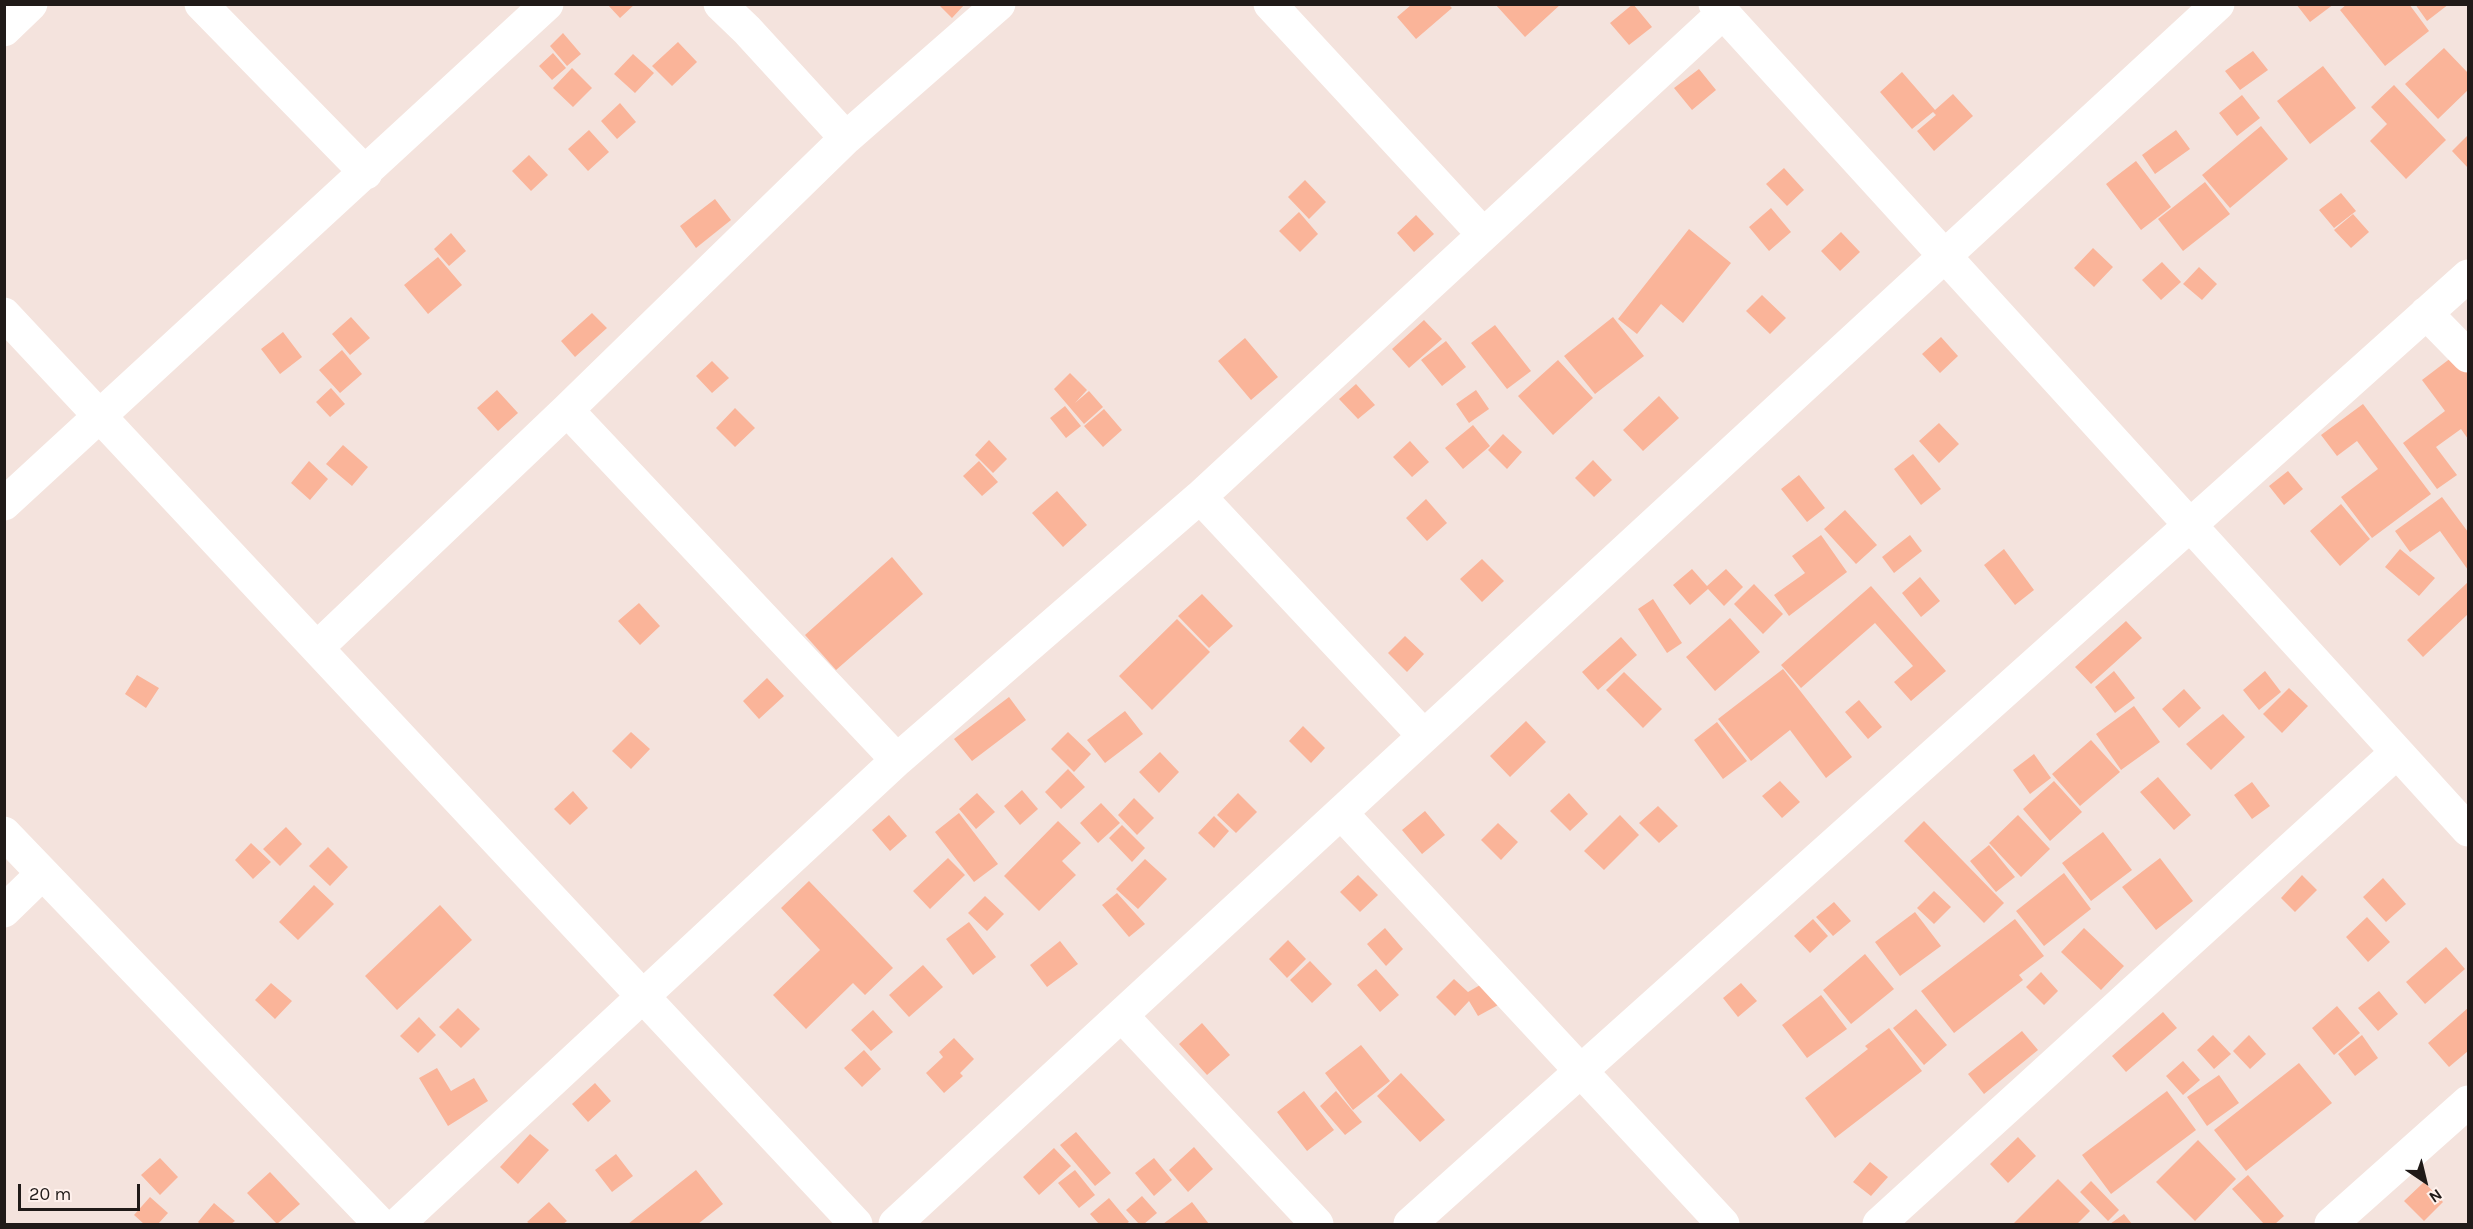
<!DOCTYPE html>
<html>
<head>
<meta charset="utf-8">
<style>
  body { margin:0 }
  #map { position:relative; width:2473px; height:1229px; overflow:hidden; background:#f4e3dd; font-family:Karla,sans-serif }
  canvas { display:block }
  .frame { position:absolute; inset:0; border:6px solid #201a18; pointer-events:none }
  .north { position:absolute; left:2395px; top:1151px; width:60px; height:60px; -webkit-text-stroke:4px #fff1ec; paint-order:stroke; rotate:145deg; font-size:16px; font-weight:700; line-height:24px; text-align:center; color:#201a18 }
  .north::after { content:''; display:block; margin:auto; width:21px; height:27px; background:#201a18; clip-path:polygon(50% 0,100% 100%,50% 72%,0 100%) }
  .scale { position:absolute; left:18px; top:1184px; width:122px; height:27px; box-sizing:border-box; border:3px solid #201a18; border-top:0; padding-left:8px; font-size:18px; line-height:21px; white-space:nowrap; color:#201a18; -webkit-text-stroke:4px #fff1ec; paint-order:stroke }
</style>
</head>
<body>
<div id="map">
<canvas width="2473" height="1229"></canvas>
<div class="frame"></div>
<div class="north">N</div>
<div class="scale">20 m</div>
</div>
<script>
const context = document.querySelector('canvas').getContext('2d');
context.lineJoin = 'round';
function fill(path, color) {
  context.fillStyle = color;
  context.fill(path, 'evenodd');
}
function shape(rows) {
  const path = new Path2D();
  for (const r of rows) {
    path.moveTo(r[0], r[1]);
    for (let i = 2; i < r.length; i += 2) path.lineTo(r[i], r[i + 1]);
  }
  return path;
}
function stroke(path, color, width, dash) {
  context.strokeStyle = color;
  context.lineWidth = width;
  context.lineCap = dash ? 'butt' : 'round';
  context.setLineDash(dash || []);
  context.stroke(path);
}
fill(shape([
  [607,4,635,4,620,18],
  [938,4,965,4,952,18],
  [1495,4,1561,4,1525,37],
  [1633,4,1652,27,1629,45,1610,23],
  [2296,4,2334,4,2310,22],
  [2347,4,2409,4,2429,31,2385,66,2340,10],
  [2415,4,2449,4,2427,21],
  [1411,5,1449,5,1452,8,1416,39,1397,17],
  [563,33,581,54,567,66,550,46],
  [678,42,697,62,672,86,652,66],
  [2444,48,2468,73,2468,90,2438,119,2405,84],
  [2253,51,2268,70,2240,90,2225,71],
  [553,53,566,68,552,80,539,66],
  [633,54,654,73,635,93,614,74],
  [2323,66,2356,108,2310,144,2277,101],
  [572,68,592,88,573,107,553,88],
  [1699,69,1716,90,1692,110,1674,88],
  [1902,72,1935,110,1953,94,1973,116,1934,151,1917,131,1936,115,1933,112,1912,129,1880,92],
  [2394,85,2446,140,2406,179,2370,141,2387,124,2371,107],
  [2242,95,2260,118,2237,136,2219,113],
  [620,103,636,122,617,139,601,121],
  [2261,126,2288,159,2230,208,2202,175],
  [589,130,609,152,588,171,568,149],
  [2176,130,2190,149,2155,174,2142,155],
  [2468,135,2468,168,2452,151],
  [529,155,548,175,531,191,512,171],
  [2136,161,2171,207,2141,230,2106,184],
  [1784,168,1804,190,1787,206,1766,184],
  [1305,180,1326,202,1309,219,1288,197],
  [2205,182,2230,214,2183,251,2158,219],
  [2341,193,2356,211,2334,228,2319,210],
  [715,199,731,220,696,248,680,226],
  [1771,208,1791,232,1769,251,1749,227],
  [1299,212,1318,234,1300,252,1279,231],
  [2353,214,2369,232,2351,248,2334,230],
  [1416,215,1434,234,1414,252,1397,233],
  [1689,229,1731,263,1683,323,1661,304,1637,334,1618,319],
  [1841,232,1860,252,1840,271,1821,251],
  [451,233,466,251,449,266,434,249],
  [2093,248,2113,267,2094,287,2074,268],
  [438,257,462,285,428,314,404,285],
  [2162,262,2181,282,2161,300,2142,280],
  [2199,267,2217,284,2202,300,2183,284],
  [1762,295,1786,318,1770,334,1746,311],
  [592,313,607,328,575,357,561,341],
  [351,317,370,338,350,355,332,334],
  [1613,317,1644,356,1595,394,1564,356],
  [1424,320,1442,339,1409,368,1392,349],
  [1495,325,1531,371,1507,389,1471,343],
  [283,332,302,357,280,374,261,349],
  [1941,337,1958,356,1940,373,1922,354],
  [1245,338,1278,377,1251,400,1218,361],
  [1446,341,1466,367,1442,386,1421,360],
  [2464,348,2468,354,2468,439,2461,429,2436,447,2457,475,2437,489,2403,443,2445,411,2422,380],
  [342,350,362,374,340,393,319,370],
  [1558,360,1593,398,1553,435,1518,396],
  [712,361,729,378,712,393,696,376],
  [1070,373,1087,390,1075,403,1089,391,1103,407,1084,424,1054,389],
  [1356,384,1375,405,1358,419,1339,399],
  [331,388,345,404,330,417,316,402],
  [497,390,518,413,498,431,477,408],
  [1476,390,1489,409,1469,423,1456,404],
  [1659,396,1679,418,1643,451,1623,430],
  [2363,404,2431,494,2372,538,2341,497,2378,469,2357,441,2337,456,2321,435],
  [1065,406,1081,426,1066,438,1050,418],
  [735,408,755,428,735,447,716,428],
  [1104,409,1122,430,1103,447,1084,426],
  [1939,423,1959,444,1939,463,1919,441],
  [1473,425,1490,446,1463,469,1445,448],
  [1503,434,1522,452,1507,469,1488,450],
  [989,440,1007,459,993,473,975,455],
  [1410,441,1429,462,1412,477,1393,457],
  [343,445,368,467,352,486,326,464],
  [1913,454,1941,489,1921,505,1894,469],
  [1593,460,1612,480,1594,497,1575,478],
  [309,461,328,479,310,500,291,483],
  [979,461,998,482,982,496,963,476],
  [2288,471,2303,489,2284,505,2269,486],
  [1799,475,1825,508,1807,522,1781,489],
  [1057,491,1087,525,1063,547,1032,513],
  [2442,497,2468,532,2468,570,2440,531,2410,552,2395,531],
  [1426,499,1447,523,1427,541,1406,518],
  [2341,504,2370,539,2340,566,2310,531],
  [1845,510,1877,545,1856,564,1824,529],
  [1821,535,1847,572,1789,616,1774,595,1805,573,1792,556],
  [1910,535,1922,551,1894,573,1882,557],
  [2004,549,2034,590,2015,605,1984,565],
  [2400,549,2435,578,2419,596,2385,567],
  [892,557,923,594,836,670,805,635],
  [1482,559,1504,581,1482,602,1460,579],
  [1692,569,1707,586,1726,569,1743,587,1724,606,1708,589,1690,605,1673,585],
  [1920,577,1940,601,1921,617,1902,593],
  [2468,582,2468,614,2423,657,2407,640],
  [1754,584,1783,614,1763,634,1734,604],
  [1871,586,1946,671,1911,701,1894,682,1913,666,1875,623,1801,688,1781,665],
  [1202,594,1233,626,1209,648,1178,616],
  [1653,599,1682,643,1667,653,1638,609],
  [639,603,660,626,640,645,618,621],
  [1730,618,1760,652,1715,691,1686,657],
  [1177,619,1210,652,1152,710,1119,676],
  [2126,621,2142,638,2091,684,2075,667],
  [1405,636,1424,654,1407,672,1388,653],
  [1621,637,1637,655,1598,690,1582,672],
  [1783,669,1852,757,1826,778,1790,730,1751,761,1718,719],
  [2114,671,2135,698,2115,713,2095,687],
  [2265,671,2281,692,2259,710,2243,690],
  [1624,672,1662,709,1643,728,1606,690],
  [137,675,159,688,146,708,125,694],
  [767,678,784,696,759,719,743,701],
  [2289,688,2308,706,2282,733,2263,714],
  [2184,689,2201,708,2179,728,2162,709],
  [1009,697,1026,720,972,761,954,739],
  [1859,700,1882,727,1868,739,1845,712],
  [2134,706,2160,742,2121,770,2096,734],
  [1125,711,1143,734,1105,763,1087,740],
  [2223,714,2245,737,2211,770,2186,744],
  [1526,721,1546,742,1510,777,1490,756],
  [1717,722,1747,761,1723,779,1694,740],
  [1303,726,1325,748,1311,763,1289,741],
  [631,732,650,749,631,769,612,751],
  [1068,732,1091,754,1074,772,1051,749],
  [2091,740,2120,772,2080,806,2052,774],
  [1160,752,1179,772,1159,793,1139,772],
  [2034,754,2051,778,2030,794,2013,770],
  [1068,769,1085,787,1061,809,1045,792],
  [2158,777,2191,815,2174,830,2140,792],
  [1780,781,1800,802,1782,818,1762,796],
  [2054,781,2082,812,2050,841,2023,809],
  [2252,782,2270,806,2252,819,2234,795],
  [1022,790,1038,809,1020,825,1004,806],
  [573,791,588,808,570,825,554,809],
  [977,793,995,812,976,829,959,809],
  [1238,793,1257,812,1236,833,1217,815],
  [1569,793,1588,814,1570,831,1550,811],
  [1134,798,1154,818,1137,835,1118,815],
  [1101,803,1120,823,1098,843,1080,823],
  [1658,806,1678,826,1659,843,1639,823],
  [1425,811,1445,835,1422,854,1402,830],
  [959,813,998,864,974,882,935,832],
  [889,815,907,836,890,851,872,830],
  [1620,815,1639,835,1604,870,1584,851],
  [2018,815,2050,849,2021,877,1989,843],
  [1214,816,1229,831,1214,848,1198,833],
  [1058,821,1081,843,1062,861,1076,875,1039,911,1004,876],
  [1924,821,2004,903,1984,923,1904,841],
  [1498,823,1518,842,1501,860,1481,840],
  [1122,825,1145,848,1132,862,1109,838],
  [286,827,302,844,280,866,263,849],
  [2103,832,2132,870,2091,901,2062,863],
  [251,843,271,862,253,879,235,860],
  [1989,845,2015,877,1996,892,1970,861],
  [328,847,348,867,330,886,309,866],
  [948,858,965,875,930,909,913,891],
  [2160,858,2193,901,2156,930,2122,887],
  [1145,859,1167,879,1138,909,1116,889],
  [2064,873,2091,909,2044,946,2016,911],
  [1358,875,1378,895,1360,912,1340,892],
  [2302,875,2317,890,2295,912,2281,898],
  [2383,878,2406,904,2386,922,2363,897],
  [809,881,893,968,865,995,853,983,806,1029,773,995,820,950,781,908],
  [314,885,334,904,298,940,279,922],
  [1934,891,1951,907,1934,924,1917,908],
  [1117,893,1145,924,1129,937,1102,905],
  [985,896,1004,914,987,931,968,913],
  [1834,902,1851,921,1833,936,1816,917],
  [440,905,472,940,397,1010,365,976],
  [1915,912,1941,946,1900,976,1875,942],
  [2367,917,2390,942,2368,962,2346,937],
  [1813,919,1828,936,1810,953,1794,936],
  [2015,919,2044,956,2019,975,2023,980,1954,1033,1921,991],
  [969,922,996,957,973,975,946,939],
  [1385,928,1403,949,1386,966,1367,944],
  [2084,928,2124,966,2101,990,2061,952],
  [1288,940,1306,959,1287,978,1269,959],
  [1060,941,1078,964,1047,987,1030,965],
  [2446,947,2465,969,2425,1004,2406,982],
  [1865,954,1894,989,1851,1024,1823,990],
  [1310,961,1332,984,1312,1003,1290,980],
  [923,965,943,987,909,1017,889,995],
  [1376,969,1399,995,1380,1012,1357,985],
  [2041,972,2058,991,2044,1005,2026,987],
  [1454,979,1468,992,1487,981,1500,1004,1478,1016,1469,1001,1455,1016,1436,997],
  [271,983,292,1001,275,1019,255,1000],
  [1741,983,1757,1001,1738,1017,1723,998],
  [2379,991,2398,1014,2378,1031,2358,1008],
  [1821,995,1847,1029,1807,1058,1782,1025],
  [2337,1006,2360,1033,2334,1055,2312,1028],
  [458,1008,480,1029,461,1048,439,1027],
  [2468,1008,2468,1051,2449,1067,2428,1043],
  [1916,1009,1947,1045,1924,1065,1893,1028],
  [873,1010,893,1032,871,1051,851,1030],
  [2163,1012,2177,1028,2126,1072,2112,1056],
  [419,1017,436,1035,418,1053,400,1036],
  [1202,1023,1230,1055,1207,1075,1179,1044],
  [1889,1028,1922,1071,1835,1138,1805,1098,1868,1049,1865,1046],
  [2022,1031,2038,1050,1984,1094,1968,1074],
  [2213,1035,2231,1054,2214,1069,2197,1050],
  [2249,1035,2266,1054,2250,1069,2233,1051],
  [2362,1035,2378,1058,2355,1076,2338,1054],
  [954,1038,974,1059,960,1073,963,1076,944,1093,926,1073,943,1057,939,1052],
  [1361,1045,1390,1081,1353,1110,1325,1073],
  [864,1050,881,1069,862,1087,844,1068],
  [2183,1061,2200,1080,2183,1095,2166,1076],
  [2299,1063,2332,1103,2246,1171,2214,1130],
  [437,1068,451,1091,474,1078,488,1101,448,1126,419,1078],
  [1401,1073,1445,1120,1420,1142,1377,1096],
  [2219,1075,2239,1103,2207,1126,2187,1097],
  [595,1083,611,1101,588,1122,572,1104],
  [1304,1091,1334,1130,1307,1151,1277,1112],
  [1336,1091,1362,1122,1345,1135,1320,1106],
  [2167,1091,2196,1130,2111,1194,2082,1155],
  [1076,1132,1111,1173,1095,1186,1060,1145],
  [530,1134,549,1150,518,1184,500,1167],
  [2018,1137,2036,1156,2008,1183,1990,1164],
  [2198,1140,2236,1179,2195,1221,2156,1182],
  [1194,1147,1213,1169,1188,1192,1169,1170],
  [1054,1148,1071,1166,1039,1195,1023,1177],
  [616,1154,633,1176,612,1192,595,1170],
  [160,1158,178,1177,160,1195,141,1175],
  [1154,1158,1172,1180,1154,1196,1135,1173],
  [1870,1162,1888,1177,1871,1196,1853,1182],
  [696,1170,723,1204,698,1224,628,1224],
  [1075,1170,1095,1195,1079,1208,1058,1183],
  [270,1172,300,1204,277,1224,247,1193],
  [2248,1175,2284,1216,2275,1224,2264,1224,2232,1189],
  [2058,1179,2090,1211,2077,1224,2013,1224],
  [2091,1181,2119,1210,2108,1221,2080,1192],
  [2424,1182,2443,1202,2424,1221,2404,1201],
  [1142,1196,1157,1213,1144,1224,1139,1224,1126,1210],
  [150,1197,168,1213,158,1224,144,1224,134,1215],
  [1109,1198,1129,1222,1126,1224,1099,1224,1090,1214],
  [549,1202,567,1221,563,1224,530,1224,527,1222],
  [1192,1202,1209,1224,1163,1224],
  [214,1203,235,1221,231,1224,200,1224,198,1222],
  [2124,1214,2132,1224,2110,1224]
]), '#fab499');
stroke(shape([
  [201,4,366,173],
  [720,4,747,30,846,138],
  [1270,4,1483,234],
  [1715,4,2468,830],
  [4,30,31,4],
  [2426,313,2468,356],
  [4,314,856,1224],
  [567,410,897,760],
  [1200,497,1424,736],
  [4,504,547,4],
  [317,648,567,410,846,138,999,4],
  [1342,814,1723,1224],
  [4,833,380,1224],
  [4,911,42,874],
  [1123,1017,1317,1224],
  [398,1224,897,760,1200,497,1723,13],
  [895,1224,2218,4],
  [1410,1224,2468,276],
  [1879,1224,2396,753],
  [2331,1224,2468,1102]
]), '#fff', 33);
</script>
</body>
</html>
